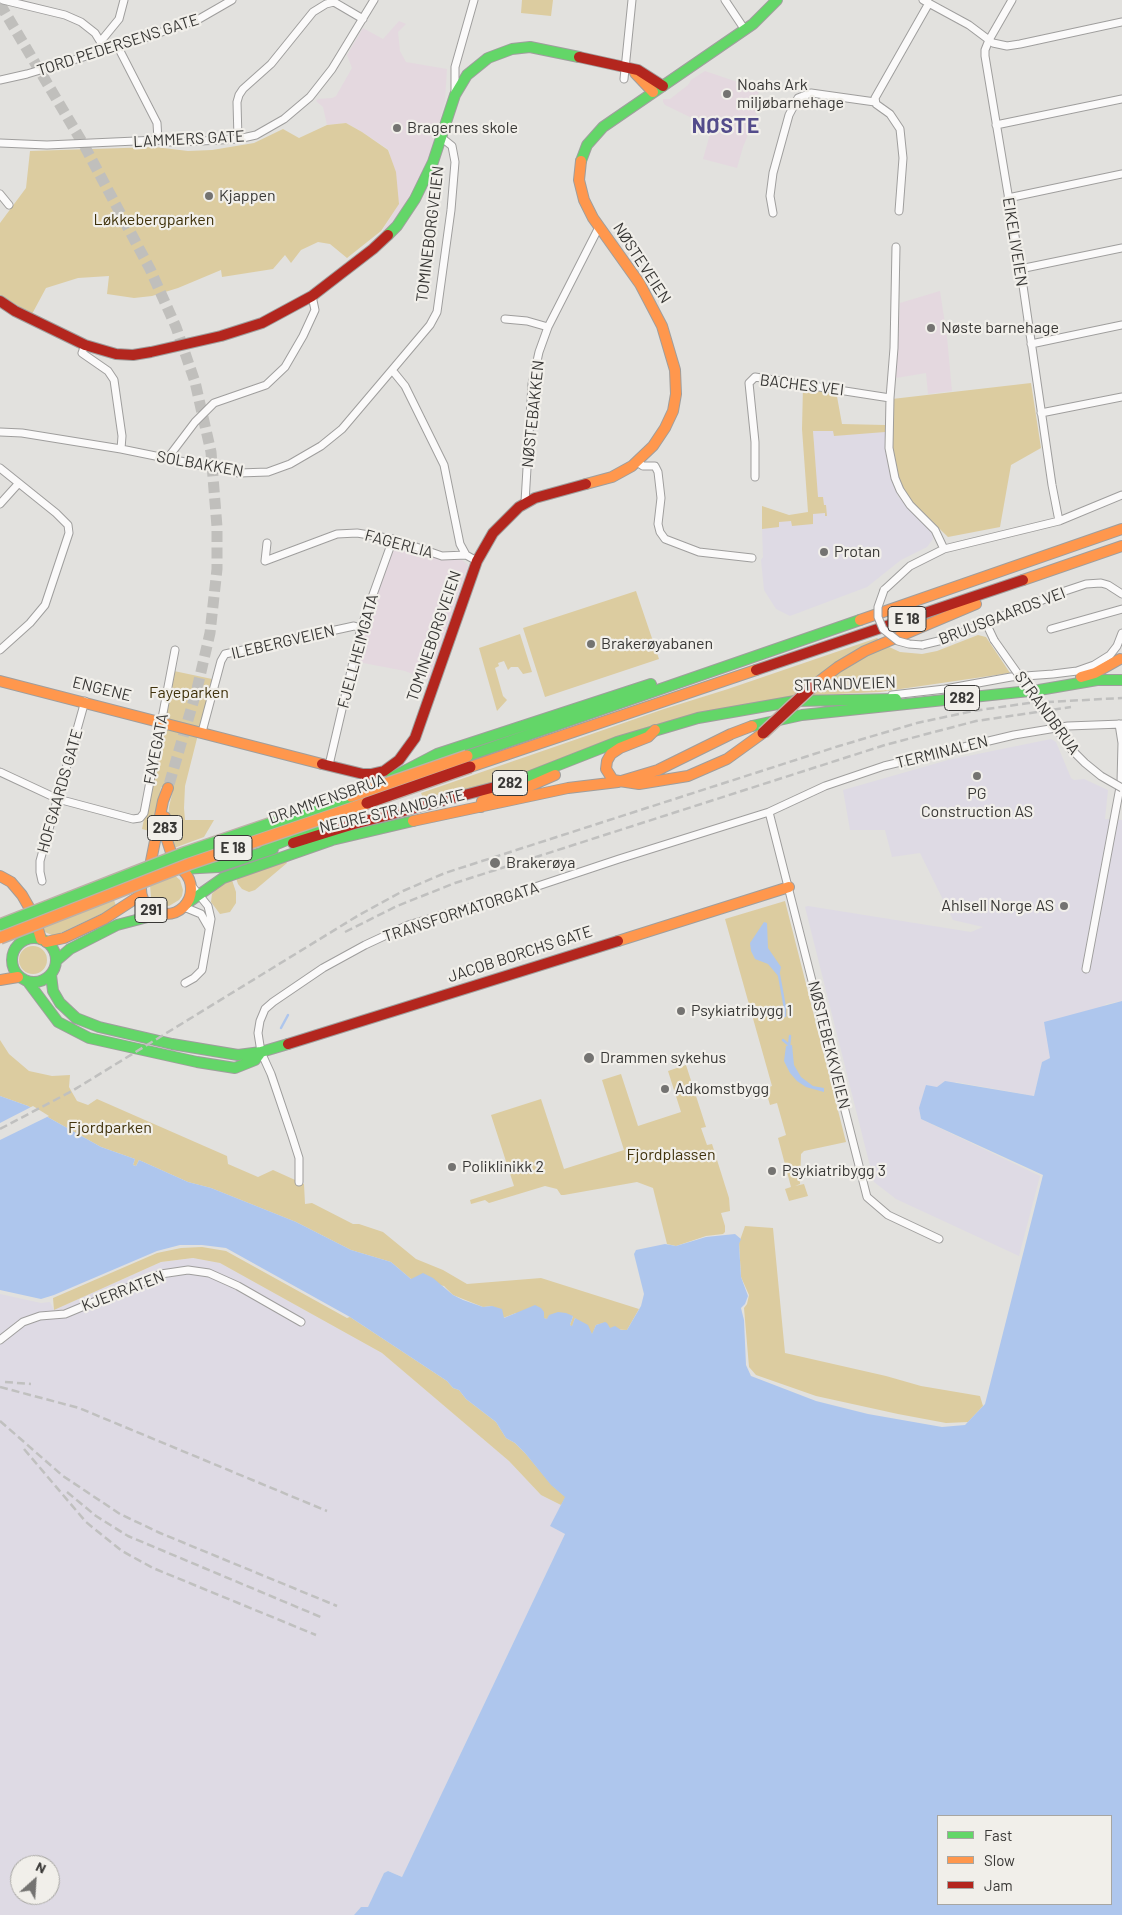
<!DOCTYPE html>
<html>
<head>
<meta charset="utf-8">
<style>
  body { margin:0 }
  #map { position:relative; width:1122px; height:1915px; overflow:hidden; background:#e2e1de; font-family:Barlow,sans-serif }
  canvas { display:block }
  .legend { position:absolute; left:937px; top:1815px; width:175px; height:90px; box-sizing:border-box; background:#f1efea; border:1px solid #a7a6a2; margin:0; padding:6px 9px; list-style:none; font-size:15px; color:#393836 }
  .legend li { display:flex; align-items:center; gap:10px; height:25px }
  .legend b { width:25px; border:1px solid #a7a6a2 }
  .north { position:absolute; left:10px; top:1855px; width:50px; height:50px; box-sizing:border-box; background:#f1efea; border:1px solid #a7a6a2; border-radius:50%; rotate:26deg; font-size:14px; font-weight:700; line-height:20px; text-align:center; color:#393836 }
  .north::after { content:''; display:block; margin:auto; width:18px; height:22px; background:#747371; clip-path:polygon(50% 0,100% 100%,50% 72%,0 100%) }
</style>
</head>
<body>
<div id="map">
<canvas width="1122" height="1915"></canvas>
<ul class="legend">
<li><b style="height:6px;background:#63d668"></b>Fast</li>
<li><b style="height:6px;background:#ff974d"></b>Slow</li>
<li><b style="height:6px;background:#b3261e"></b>Jam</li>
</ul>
<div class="north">N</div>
</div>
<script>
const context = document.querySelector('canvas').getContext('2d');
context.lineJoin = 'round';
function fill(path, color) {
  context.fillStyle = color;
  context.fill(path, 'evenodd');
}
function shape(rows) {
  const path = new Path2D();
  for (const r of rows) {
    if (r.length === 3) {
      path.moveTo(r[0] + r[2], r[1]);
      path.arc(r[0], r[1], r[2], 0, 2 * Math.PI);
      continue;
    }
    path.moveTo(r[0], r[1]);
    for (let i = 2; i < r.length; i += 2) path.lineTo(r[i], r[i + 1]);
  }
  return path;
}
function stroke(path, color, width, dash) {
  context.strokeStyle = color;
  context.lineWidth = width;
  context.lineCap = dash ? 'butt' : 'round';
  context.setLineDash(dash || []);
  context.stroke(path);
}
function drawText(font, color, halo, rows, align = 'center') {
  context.font = font + ' Barlow,sans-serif';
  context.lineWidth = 4.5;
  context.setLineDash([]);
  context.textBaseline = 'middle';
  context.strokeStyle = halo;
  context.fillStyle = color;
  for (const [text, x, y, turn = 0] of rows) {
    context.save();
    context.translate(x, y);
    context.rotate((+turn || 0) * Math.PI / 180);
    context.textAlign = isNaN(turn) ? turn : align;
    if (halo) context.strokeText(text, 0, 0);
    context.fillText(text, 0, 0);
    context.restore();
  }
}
fill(shape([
  [813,428,885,429,892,478,898,496,932,532,933,539,927,547,901,560,867,587,790,616,776,609,764,590,761,560,763,557,762,528,762,526,778,520,816,511],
  [1051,739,1056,742,1071,778,1074,780,1084,779,1108,790,1105,819,1122,820,1122,1001,1106,1004,1050,1058,1042,1062,1034,1096,956,1082,919,1108,921,1119,1040,1176,1019,1256,896,1199,874,1182,805,907,808,906,971,932,983,927,953,920,920,853,892,857,885,830,850,830,843,790,948,760],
  [193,1258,220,1263,382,1353,509,1461,541,1495,561,1505,550,1526,565,1534,402,1877,388,1871,384,1873,368,1907,361,1907,354,1915,0,1915,0,1294,41,1303,50,1302,54,1310,161,1262],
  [20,1865,50,1865,50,1895,20,1895]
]), '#dedae4');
fill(shape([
  [399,21,406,24,398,32,400,51,406,62,447,69,445,101,430,156,407,201,387,230,376,241,399,204,389,150,362,132,346,123,327,125,323,107,316,101,318,99,332,98,336,96,352,68,347,55,363,28,383,39],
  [705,71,758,89,759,92,754,102,757,106,756,114,760,117,752,125,743,147,737,168,703,159,712,127,710,126,711,121,695,117,694,119,665,105,663,102,663,99,670,99,688,85,691,80],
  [940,291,947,337,952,391,928,394,926,373,896,378,900,303],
  [400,545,443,558,453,560,461,559,468,565,470,571,431,681,405,671,358,662,366,628,392,550,395,546]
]), '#e4d8df');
fill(shape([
  [522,0,553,0,551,16,521,13],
  [346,123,362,132,388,150,396,172,399,204,381,231,347,258,330,244,318,242,301,250,291,263,285,255,273,269,222,277,221,270,178,288,152,296,134,298,107,294,109,276,78,278,46,288,32,314,0,295,0,223,26,188,30,151,155,147,188,151,212,150,254,143,283,129,299,138,327,125],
  [1031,383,1041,448,1011,465,1000,527,948,537,909,499,898,477,892,449,892,399],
  [803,386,836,391,842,424,885,425,885,432,834,436,833,431,813,431,818,497,823,497,824,505,826,505,827,516,825,516,825,513,813,514,813,524,792,526,791,521,779,522,779,527,762,529,762,506,789,515,808,512,802,429],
  [636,591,659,659,545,697,523,628],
  [520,634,532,672,523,674,518,667,511,667,508,670,504,661,498,663,499,666,495,668,503,696,507,700,497,711,479,648],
  [978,635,986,637,1010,673,880,692,794,696,547,765,489,784,423,798,421,793,664,709,728,689,877,638,887,646,900,652,922,654,937,651],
  [174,671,212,679,185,786,184,808,185,820,214,820,204,837,174,848,168,823,169,807,173,790,161,787,153,832,142,829],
  [285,860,287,863,255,890,249,892,242,889,238,884,236,878],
  [172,873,180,880,183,890,182,896,179,900,169,906,159,904,151,897,150,885],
  [232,880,236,892,236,903,230,912,220,914,211,902,212,894,219,886],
  [114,900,116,906,107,911,54,936,45,932,42,928],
  [785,901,846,1142,804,1151,801,1154,800,1184,795,1186,804,1184,808,1196,789,1201,785,1189,791,1187,778,1138,786,1135,777,1103,770,1105,765,1088,772,1086,725,919],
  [33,960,14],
  [0,1040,9,1054,29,1071,52,1076,70,1075,69,1087,77,1101,88,1105,97,1099,227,1156,228,1164,258,1177,273,1170,304,1184,305,1204,312,1203,353,1224,359,1224,383,1232,416,1259,443,1270,467,1284,541,1278,639,1309,627,1330,610,1329,604,1323,596,1325,592,1335,589,1329,575,1318,572,1327,570,1325,573,1316,547,1319,516,1313,503,1318,492,1306,483,1307,453,1295,444,1286,411,1279,391,1262,351,1250,296,1222,211,1188,188,1182,139,1160,136,1166,133,1165,135,1159,101,1147,28,1106,0,1096],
  [686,1065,706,1127,701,1128,707,1145,712,1144,729,1198,730,1211,721,1213,725,1226,725,1232,723,1234,706,1236,676,1246,667,1244,653,1188,637,1182,564,1195,561,1195,557,1189,545,1186,489,1203,485,1200,471,1204,470,1200,514,1186,491,1115,541,1099,564,1169,624,1150,602,1080,621,1074,638,1126,681,1112,668,1071],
  [745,1226,773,1228,785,1353,886,1376,921,1386,980,1396,983,1406,968,1422,946,1423,898,1414,816,1396,756,1375,749,1367,744,1308,747,1304,749,1295,741,1277,739,1243],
  [202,1247,226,1251,347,1318,350,1317,447,1381,453,1388,459,1390,466,1399,496,1422,506,1438,515,1443,525,1453,552,1485,566,1497,561,1505,541,1495,509,1461,382,1353,220,1263,193,1258,161,1262,54,1310,53,1298,157,1253,181,1248]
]), '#dccca0');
fill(shape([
  [764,922,767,923,768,948,781,967,779,977,768,964,755,959,751,951,750,943],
  [1122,1001,1122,1915,354,1915,361,1907,368,1907,384,1873,388,1871,402,1877,565,1534,550,1526,565,1497,551,1485,525,1453,515,1443,506,1438,496,1422,466,1399,459,1390,453,1388,447,1381,350,1317,226,1248,202,1245,180,1245,157,1251,54,1295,41,1299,0,1290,0,1096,28,1106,101,1147,135,1159,133,1165,136,1166,139,1160,188,1182,211,1188,296,1222,351,1250,391,1262,411,1279,423,1273,433,1278,453,1295,463,1300,483,1307,492,1306,502,1309,504,1318,535,1305,541,1308,544,1312,544,1318,547,1319,549,1315,558,1312,566,1313,573,1316,570,1325,572,1326,575,1318,588,1325,592,1334,596,1325,605,1322,607,1323,610,1328,615,1326,621,1330,627,1330,641,1306,644,1294,634,1254,636,1250,665,1244,676,1246,706,1237,735,1234,741,1239,739,1244,741,1277,748,1296,745,1304,741,1308,744,1320,746,1365,751,1376,816,1401,868,1414,942,1427,965,1425,985,1404,1043,1175,921,1119,919,1108,926,1085,937,1087,945,1081,1034,1096,1042,1062,1050,1058,1044,1022],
  [938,1816,1111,1816,1111,1904,938,1904],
  [792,1045,794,1065,801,1077,813,1086,824,1088,824,1092,806,1087,797,1081,790,1073,784,1061,786,1046]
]), '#aec6ed');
fill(shape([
  [33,1106,49,1116,0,1140,0,1123]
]), '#e2e1de');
stroke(shape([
  [779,975,785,1008,785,1016],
  [281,1028,288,1015],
  [783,1040,789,1045],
  [789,1047,790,1036]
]), '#aec6ed', 2.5);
stroke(shape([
  [0,4,85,147,150,269,176,327,195,382,211,452,217,527,217,569,210,633,197,689,168,788]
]), '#c0bfbc', 11, [11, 5.5]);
const street = shape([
  [3,0,65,15,81,22,95,33,106,51],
  [725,0,745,30],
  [923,0,969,25,989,40,985,50,985,56,1021,272,1052,485,1059,521],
  [1012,0,989,40,993,43,1007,46,1020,44,1122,22],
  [101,41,119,19,124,0],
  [118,47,157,123,158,140],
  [624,79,632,0],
  [0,80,27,74,133,42,199,19,232,0],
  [455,94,455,67,474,0],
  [996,125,1122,99],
  [238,139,237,102,239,95,243,89,271,64,313,12,326,4,334,2,363,19],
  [0,143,47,145,158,140,169,142,201,141,238,139,256,135,284,119,310,97,332,69,374,0],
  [0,194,9,205],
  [1008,198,1122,174],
  [899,211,903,158,900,129,890,114,876,104,875,98,929,3],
  [773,213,770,196,773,173,789,115,798,98,811,93,875,102],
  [896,247,894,348,890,398,889,448,895,478,900,490,910,505,935,530,944,549],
  [1020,269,1122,248],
  [505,319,527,321,548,327],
  [1031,344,1122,325],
  [85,345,82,353,108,371,114,380,122,436,121,449],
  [392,370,405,386,444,465,460,544,466,555,477,561],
  [1041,413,1122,397],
  [0,432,22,433,121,449,239,473,268,472,290,464,321,446,342,429,392,370,430,325,437,312,451,210,455,162,452,146,442,138],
  [167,459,195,422,214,403,266,385,285,367,303,336,315,310,312,296],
  [637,462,643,466,655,466,658,472,661,498,658,524,660,532,665,539,699,552,752,558],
  [0,468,56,513,68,525,69,533,45,605,30,623,0,650],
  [755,477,755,442,749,383,755,377,890,398],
  [525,502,532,384,539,352,548,327,599,227],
  [0,504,18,484],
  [267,543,265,561,337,534,357,533,393,539,442,556,466,555],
  [884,590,910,566,944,549,1059,521,1122,495],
  [986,623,994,640],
  [1051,629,1122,609],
  [922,645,947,639,1062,592,1086,584,1101,583,1108,585,1122,594],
  [892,695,945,689,1011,677,1053,674,1077,671,1094,665,1110,655,1117,646,1122,633],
  [202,732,221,661,225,654,354,626,361,628],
  [329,765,361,628,393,539],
  [0,772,58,799,133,819,140,818,144,813,175,650],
  [769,812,867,1197,888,1215,939,1239],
  [42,881,40,872,40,861,85,701],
  [184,907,201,914,209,928],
  [1086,969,1121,782,1122,743,1119,724],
  [185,983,194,978,202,970,211,919,208,906,191,885],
  [299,1182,299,1158,292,1136,271,1074,261,1052,258,1033,260,1021,265,1009,273,1002,323,968,365,945,408,925,511,895,619,859,769,812,825,786,884,766,1014,735,1068,726,1122,724],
  [0,1340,23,1322,40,1316,65,1314,161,1274,188,1270,209,1273,238,1286,301,1322]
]);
const fast = shape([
  [581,161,587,145,603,127,753,24,777,0],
  [388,235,397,226,415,199,433,162,455,95,467,75,488,58,512,49,530,47,579,57],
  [752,726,802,715,1039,690,1097,680,1122,680],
  [467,756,860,620],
  [391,778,437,754,651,684],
  [495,787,515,782,617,742,698,718,795,701,896,699],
  [264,851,267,848,314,829,335,816],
  [181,869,218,867,273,849],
  [186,904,223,878,332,840,413,821],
  [34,960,22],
  [24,940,28,922],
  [56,961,70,949,117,925,159,914],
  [51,975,53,991,60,1003,76,1018,99,1027,172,1044,238,1055,261,1052,288,1044],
  [28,982,58,1022,89,1038,197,1062,235,1068,255,1060,261,1052]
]);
const slow = shape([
  [635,73,653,92],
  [581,161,579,180,584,200,593,218,640,284,662,326,675,370,676,394,673,411,665,428,653,446,632,466,612,477,586,484],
  [1023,580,1122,546],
  [860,620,1122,529],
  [1081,677,1095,673,1120,659],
  [0,681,322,764],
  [813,686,838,667,865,651,976,604],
  [655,730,648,737,620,748,611,754,607,761,606,769,613,780,639,784,688,776,727,759,763,733],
  [470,767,756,670],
  [481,807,482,801,487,798,523,789,555,775],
  [165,817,166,837,175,865],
  [413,821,568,788,618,782,658,770,731,734,752,726],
  [166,889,25],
  [149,871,163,801,168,788],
  [0,876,11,882,22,895,34,916,41,939],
  [618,941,789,887],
  [46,942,64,938,104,919,141,895],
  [0,980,18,977]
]);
const jam = shape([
  [579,57,638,70,663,86],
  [0,301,15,311,85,345,116,354,133,355,151,352,221,336,262,323,312,296,373,249,388,235],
  [756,670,1023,580],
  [322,764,363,774,371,774,384,771,399,760,415,738,477,561,493,533,519,507,535,498,586,484],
  [293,843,354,824,495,787],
  [288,1044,618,941]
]);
stroke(street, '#9f9e9d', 9);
stroke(fast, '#9f9e9d', 12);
stroke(slow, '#9f9e9d', 12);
stroke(jam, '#9f9e9d', 12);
stroke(street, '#fbfafa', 7);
stroke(fast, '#63d668', 10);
stroke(slow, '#ff974d', 10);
stroke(jam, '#b3261e', 10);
stroke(shape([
  [345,932,397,906,455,883,885,745,976,721,1071,707],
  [0,1129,72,1091,359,915,403,891,445,873,839,746,917,723,973,711,1029,703,1122,698],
  [5,1382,31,1384],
  [0,1387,79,1408,327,1511],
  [0,1421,63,1476,120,1514,160,1533,337,1606],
  [24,1449,86,1522,122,1551,153,1568,316,1635],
  [67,1492,96,1516,128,1536,323,1618]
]), '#c0c0bf', 2.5, [8, 4]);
const streetBridge = shape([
  [884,590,878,607,878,617,883,629,898,641,909,644,922,645],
  [994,640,1071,749,1085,763,1101,776,1122,788]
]);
const fastBridge = shape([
  [0,925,184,853,351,796]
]);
const slowBridge = shape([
  [351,796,467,756],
  [0,938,189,864,367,803]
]);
const jamBridge = shape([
  [763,733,813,686],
  [367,803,470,767]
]);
stroke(streetBridge, '#9f9e9d', 9, []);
stroke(fastBridge, '#bcb0a8', 14, []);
stroke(slowBridge, '#bcb0a8', 14, []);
stroke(jamBridge, '#bcb0a8', 14, []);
stroke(streetBridge, '#fbfafa', 7);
stroke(fastBridge, '#63d668', 11);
stroke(slowBridge, '#ff974d', 11);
stroke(jamBridge, '#b3261e', 11);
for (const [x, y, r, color] of [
  [727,94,5,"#747371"],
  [397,128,5,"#747371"],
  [209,196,5,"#747371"],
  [931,328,5,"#747371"],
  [824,552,5,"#747371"],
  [591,644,5,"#747371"],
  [977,776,5,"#747371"],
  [495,863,6,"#747371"],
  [1064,906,5,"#747371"],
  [681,1011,5,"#747371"],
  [589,1058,6,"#747371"],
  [665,1089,5,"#747371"],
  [452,1167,5,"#747371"],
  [772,1171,5,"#747371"]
]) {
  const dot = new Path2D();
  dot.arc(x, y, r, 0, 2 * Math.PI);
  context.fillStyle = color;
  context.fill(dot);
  stroke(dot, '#f1efea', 2);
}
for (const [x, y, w] of [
  [907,619,38],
  [962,698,35],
  [510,783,35],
  [165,828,35],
  [233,848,38],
  [151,910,32]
]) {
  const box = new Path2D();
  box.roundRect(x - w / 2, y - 12.5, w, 25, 4);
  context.fillStyle = '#f1efea';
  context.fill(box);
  stroke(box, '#393836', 1);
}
drawText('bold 15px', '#393836', null, [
  ["E 18",907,619],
  ["282",962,698],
  ["282",510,783],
  ["283",165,828],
  ["E 18",233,848],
  ["291",151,910]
]);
drawText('16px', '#393836', '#f1efea', [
  ["TORD PEDERSENS GATE",118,45,-18],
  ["LAMMERS GATE",189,139,-3],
  ["TOMINEBORGVEIEN",430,234,-83],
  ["EIKELIVEIEN",1015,242,81],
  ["NØSTEVEIEN",642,263,57],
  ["BACHES VEI",802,385,7],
  ["NØSTEBAKKEN",533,414,-84],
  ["SOLBAKKEN",200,464,10],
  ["FAGERLIA",399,544,15],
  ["BRUUSGAARDS VEI",1002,616,-21],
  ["TOMINEBORGVEIEN",434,636,-71],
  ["ILEBERGVEIEN",283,642,-13],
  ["FJELLHEIMGATA",358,651,-75],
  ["STRANDVEIEN",845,684,-2],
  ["ENGENE",102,689,14],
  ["STRANDBRUA",1047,713,54],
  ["FAYEGATA",156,749,-79],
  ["TERMINALEN",942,752,-14],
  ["HOFGAARDS GATE",60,791,-74],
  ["DRAMMENSBRUA",327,799,-19],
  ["NEDRE STRANDGATE",392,811,-13],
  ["TRANSFORMATORGATA",461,912,-18],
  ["JACOB BORCHS GATE",520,954,-18],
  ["NØSTEBEKKVEIEN",829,1045,76],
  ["KJERRATEN",123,1291,-21]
]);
drawText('16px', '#393836', '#f1efea', [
  ["Noahs Ark",737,85],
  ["miljøbarnehage",737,103],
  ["Bragernes skole",407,128],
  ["Kjappen",219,196],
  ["Nøste barnehage",941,328],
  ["Protan",834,552],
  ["Brakerøyabanen",601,644],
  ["PG",977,794,"center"],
  ["Construction AS",977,812,"center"],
  ["Brakerøya",506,863],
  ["Ahlsell Norge AS",1054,906,"right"],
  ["Psykiatribygg 1",691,1011],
  ["Drammen sykehus",600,1058],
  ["Adkomstbygg",675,1089],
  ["Poliklinikk 2",462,1167],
  ["Psykiatribygg 3",782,1171]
], 'left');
drawText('16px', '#40320b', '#f1efea', [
  ["Løkkebergparken",154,220],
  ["Fayeparken",189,693],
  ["Fjordparken",110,1128],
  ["Fjordplassen",671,1155]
]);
context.letterSpacing = '1px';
drawText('bold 21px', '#534c8b', '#f1efea', [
  ["NØSTE",726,126]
]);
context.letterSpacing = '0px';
</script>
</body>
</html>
